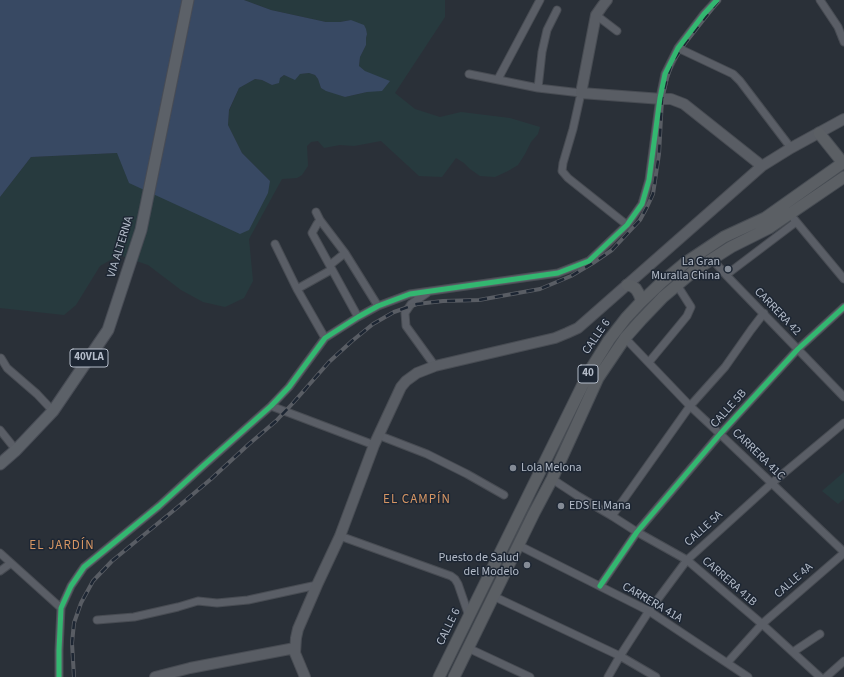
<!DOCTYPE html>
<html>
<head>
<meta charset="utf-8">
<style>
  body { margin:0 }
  canvas { display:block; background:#2a3038 }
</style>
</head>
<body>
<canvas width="844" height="677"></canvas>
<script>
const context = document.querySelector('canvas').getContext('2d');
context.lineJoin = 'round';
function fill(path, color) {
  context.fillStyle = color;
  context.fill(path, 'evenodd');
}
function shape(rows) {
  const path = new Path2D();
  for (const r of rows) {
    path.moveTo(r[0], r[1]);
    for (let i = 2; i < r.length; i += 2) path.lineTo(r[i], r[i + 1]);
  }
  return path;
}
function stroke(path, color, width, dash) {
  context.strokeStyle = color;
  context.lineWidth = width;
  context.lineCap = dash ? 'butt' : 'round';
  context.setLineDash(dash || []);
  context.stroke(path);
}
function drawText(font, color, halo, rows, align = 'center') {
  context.font = font + ' "Source Sans 3",sans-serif';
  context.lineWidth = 3;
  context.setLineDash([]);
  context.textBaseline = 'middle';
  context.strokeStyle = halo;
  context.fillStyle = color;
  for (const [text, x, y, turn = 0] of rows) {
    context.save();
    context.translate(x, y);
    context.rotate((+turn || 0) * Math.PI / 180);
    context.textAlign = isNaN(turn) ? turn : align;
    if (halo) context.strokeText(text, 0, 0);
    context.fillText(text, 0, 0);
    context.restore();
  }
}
fill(shape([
  [244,0,445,0,445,17,395,93,415,109,440,117,461,112,510,118,540,127,538,134,531,142,525,154,518,165,508,171,495,177,480,176,470,169,464,163,456,158,442,177,419,176,381,141,354,146,340,145,324,148,318,141,311,142,307,146,308,166,302,175,297,178,282,179,249,239,253,281,244,298,225,307,203,302,181,290,148,265,119,255,100,266,76,305,64,315,0,308,0,197,31,157,117,153,270,181,242,153,228,125,229,111,239,88,255,79,262,80,272,85,284,75,289,77,300,74,309,73,315,75,318,79,321,88,345,97,367,92,365,71,359,66,360,57,366,45,366,38,367,33,351,20,340,22,326,22,271,10],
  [844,472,844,499,838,504,822,491]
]), '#273a3e');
fill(shape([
  [0,0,244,0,271,10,326,22,340,22,351,20,364,25,366,29,367,34,366,38,366,45,360,57,359,66,365,71,390,81,382,91,367,92,345,97,326,91,321,88,318,79,315,75,309,73,300,74,295,80,284,75,280,78,279,83,272,85,262,80,255,79,239,88,229,110,228,125,242,153,270,181,268,193,249,230,240,234,129,183,117,153,31,157,0,197]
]), '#384963');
const minor = shape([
  [820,0,838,27,844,42],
  [596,15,617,31],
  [678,48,733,74,740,81,791,148],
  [469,74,538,88,581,93,573,129,563,163,562,171,568,178,627,225],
  [498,79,540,0],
  [538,88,542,52,547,30,557,10],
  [316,212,320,220,345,253,378,306],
  [794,219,844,279],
  [320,220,317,224,312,233,358,317],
  [275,244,297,289,325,338],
  [712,259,726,275,844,397],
  [330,265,345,253],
  [726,275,796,222],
  [297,289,331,270],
  [427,293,411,304,405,313,406,326,435,366],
  [625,338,690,406,720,434,844,552],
  [1,358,7,368,37,394,53,411],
  [649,362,678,327,687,316,691,307,677,285],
  [271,406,374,445],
  [0,430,16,450],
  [378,435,427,454,467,474,504,495],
  [552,479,578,496,612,516,637,532,687,560,762,624,820,677],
  [612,516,690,406,725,367,751,330,764,313],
  [340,536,451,576,455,579,458,584,469,616],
  [518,545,649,611,748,677],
  [0,553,61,608],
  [0,571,11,563],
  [600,586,637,532,720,434,798,349,844,307],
  [493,596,620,656,656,677],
  [97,620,134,617,178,607,198,601,217,603,248,600,317,585],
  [468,648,530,677],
  [793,652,820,634],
  [727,663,762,624,844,553],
  [59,677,59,650,61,608,71,586,84,567,159,506,203,466,271,406,289,387,325,338,358,317,378,306,410,294,558,273,589,261,627,225,642,204,649,180,660,98,665,74,678,48,704,14,717,0],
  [608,677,620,656,649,611,687,560,772,483,844,423],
  [826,677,844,661]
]);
const secondary = shape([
  [607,0,603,5,596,15,581,93,662,99,671,99,684,104,762,166],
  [155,677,190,668,295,648],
  [305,677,295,653,296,638,298,629,317,585,340,536,374,445,401,387,406,381,417,373,435,366,555,338,567,333,578,328,586,321,762,166,791,148,844,119]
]);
const primary = shape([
  [0,464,16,450,53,411,108,330,141,230,188,0]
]);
const trunk = shape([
  [819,133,843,163],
  [627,285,632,286,636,289,639,294,641,299,640,303],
  [439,677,589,372,609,340,626,318,640,303,662,282,685,263,724,237,765,218,844,162],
  [454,677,534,513,552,479,598,378,625,338,641,320,663,297,695,270,731,247,769,228,844,177]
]);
stroke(minor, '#484c53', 9);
stroke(secondary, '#484c53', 12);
stroke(primary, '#484c55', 13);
stroke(trunk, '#474c53', 13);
stroke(minor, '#5a5e66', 7);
stroke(secondary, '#595d64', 10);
stroke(primary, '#5c6168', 11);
stroke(trunk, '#5b5f64', 11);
const rail = shape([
  [74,677,72,643,74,623,81,603,93,581,112,561,173,511,211,479,249,444,276,421,293,403,329,362,352,341,373,324,394,312,417,304,443,301,479,300,540,289,571,276,593,263,612,250,640,220,647,207,653,194,659,154,662,99,667,78,672,63,686,42,719,0]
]);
stroke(rail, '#595d64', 4);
stroke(rail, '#1d2633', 2.5, [8]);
stroke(shape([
  [600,586,637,532,720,434,798,349,844,307],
  [59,677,59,650,61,608,71,586,84,567,159,506,203,466,271,406,289,387,325,338,358,317,378,306,410,294,558,273,589,261,627,225,642,204,649,180,660,98,665,74,678,48,704,14,717,0]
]), '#33b770', 5);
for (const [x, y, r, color] of [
  [728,269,4,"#848b96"],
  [513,468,4,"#848b96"],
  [561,506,4,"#848b96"],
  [527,565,4,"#848b96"]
]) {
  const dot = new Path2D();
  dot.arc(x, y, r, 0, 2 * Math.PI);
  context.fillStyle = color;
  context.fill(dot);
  stroke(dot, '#1d2633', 1.5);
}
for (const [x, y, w] of [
  [89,358,38],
  [588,374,20]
]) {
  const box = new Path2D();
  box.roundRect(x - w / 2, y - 9, w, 18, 3);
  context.fillStyle = '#1d2633';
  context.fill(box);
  stroke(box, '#b4bcc9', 1);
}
drawText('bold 11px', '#b4bcc9', null, [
  ["40VLA",89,358],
  ["40",588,374]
]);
drawText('12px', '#b4bcc9', '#1d2633', [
  ["VIA ALTERNA",121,247,-73],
  ["CARRERA 42",777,312,46],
  ["CALLE 6",597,337,-55],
  ["CALLE 5B",729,409,-48],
  ["CARRERA 41C",758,455,44],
  ["CALLE 5A",704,529,-42],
  ["CALLE 4A",794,581,-41],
  ["CARRERA 41B",729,582,41],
  ["CARRERA 41A",652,603,30],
  ["CALLE 6",449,627,-64]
]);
drawText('12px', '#b4bcc9', '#1d2633', [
  ["La Gran",720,262],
  ["Muralla China",720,276],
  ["Lola Melona",521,468,"left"],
  ["EDS El Mana",569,506,"left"],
  ["Puesto de Salud",519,558],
  ["del Modelo",519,572]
], 'right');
context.letterSpacing = '1px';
drawText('13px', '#d59563', '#1d2633', [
  ["EL CAMPÍN",417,500],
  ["EL JARDÍN",62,546]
]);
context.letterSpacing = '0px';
</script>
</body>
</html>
